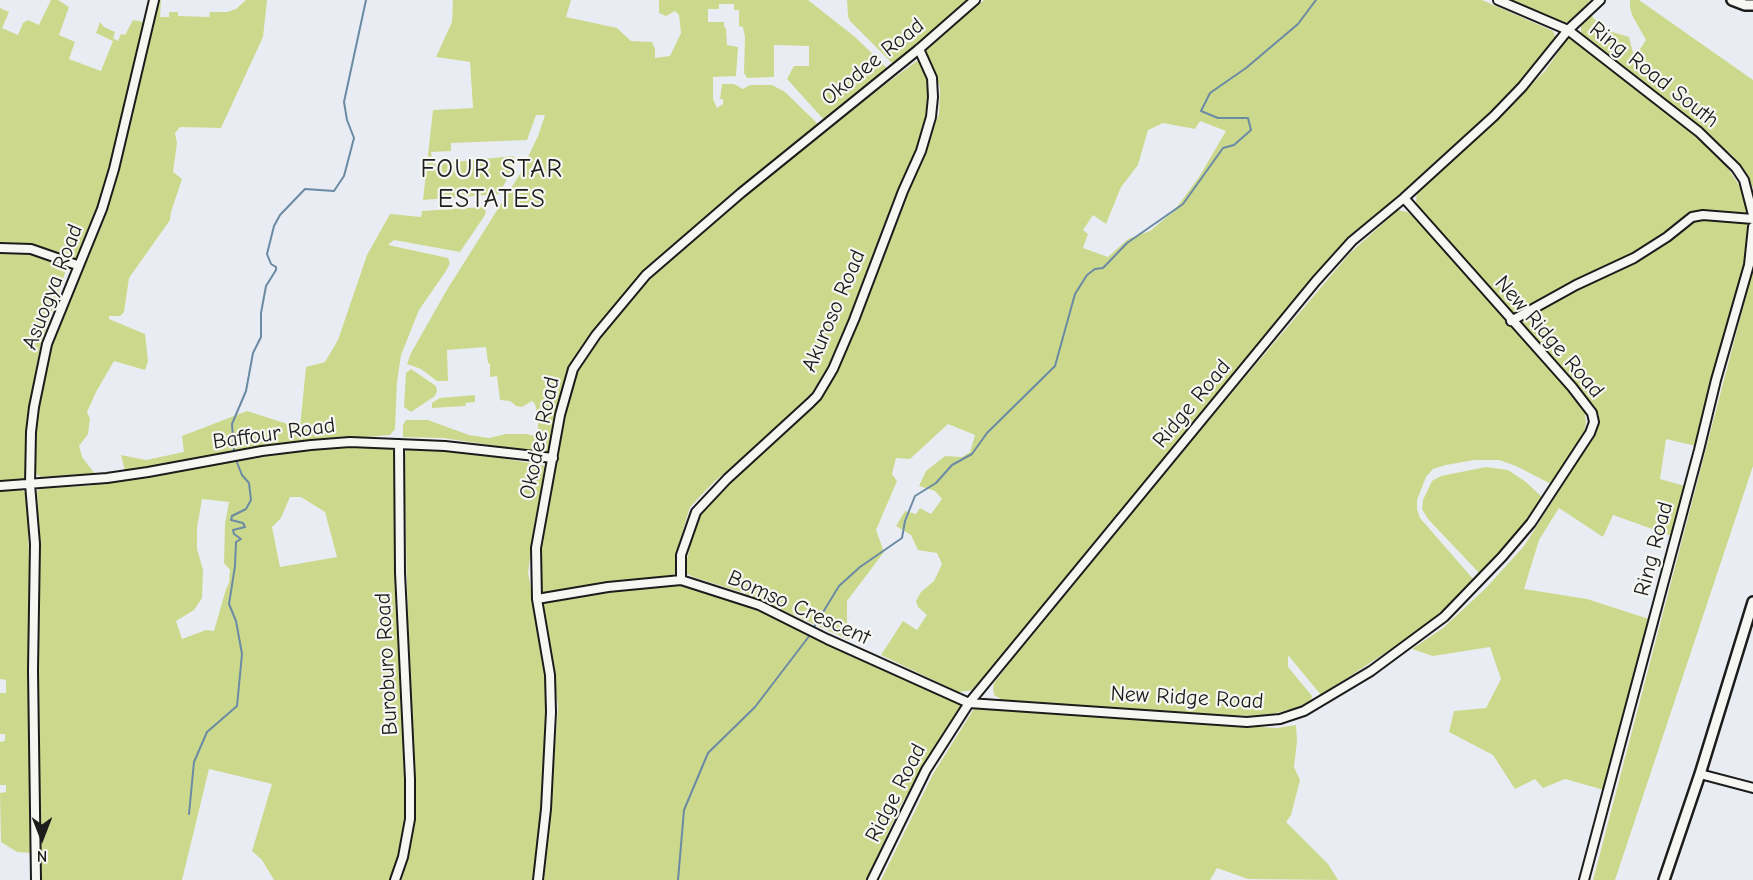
<!DOCTYPE html>
<html>
<head>
<meta charset="utf-8">
<style>
  body { margin:0 }
  #map { position:relative; width:1753px; height:880px; overflow:hidden; background:#e9edf3; font-family:"Comic Neue",sans-serif }
  canvas { display:block }
  .north { position:absolute; left:12px; top:808px; width:60px; height:60px; -webkit-text-stroke:4px #f6f6f2; paint-order:stroke; rotate:180deg; font-size:16px; font-weight:700; line-height:24px; text-align:center; color:#1c1c1c }
  .north::after { content:''; display:block; margin:auto; width:21px; height:27px; background:#1c1c1c; clip-path:polygon(50% 0,100% 100%,50% 72%,0 100%) }
</style>
</head>
<body>
<div id="map">
<canvas width="1753" height="880"></canvas>
<div class="north">N</div>
</div>
<script>
const context = document.querySelector('canvas').getContext('2d');
context.lineJoin = 'round';
function fill(path, color) {
  context.fillStyle = color;
  context.fill(path, 'evenodd');
}
function shape(rows) {
  const path = new Path2D();
  for (const r of rows) {
    path.moveTo(r[0], r[1]);
    for (let i = 2; i < r.length; i += 2) path.lineTo(r[i], r[i + 1]);
  }
  return path;
}
function stroke(path, color, width, dash) {
  context.strokeStyle = color;
  context.lineWidth = width;
  context.lineCap = dash ? 'butt' : 'round';
  context.setLineDash(dash || []);
  context.stroke(path);
}
function drawText(font, color, halo, rows, align = 'center') {
  context.font = font + ' "Comic Neue",sans-serif';
  context.lineWidth = 4.5;
  context.setLineDash([]);
  context.textBaseline = 'middle';
  context.strokeStyle = halo;
  context.fillStyle = color;
  for (const [text, x, y, turn = 0] of rows) {
    context.save();
    context.translate(x, y);
    context.rotate((+turn || 0) * Math.PI / 180);
    context.textAlign = isNaN(turn) ? turn : align;
    if (halo) context.strokeText(text, 0, 0);
    context.fillText(text, 0, 0);
    context.restore();
  }
}
fill(shape([
  [51,0,58,0,69,7,59,35,75,42,69,59,101,71,113,41,96,33,100,22,104,27,115,32,113,38,118,41,121,34,125,35,133,20,143,22,113,160,92,222,77,257,74,259,63,257,31,245,0,245,0,8,9,12,2,28,18,35,23,23,28,20,39,25],
  [157,0,161,0,160,17,169,17,169,12,178,12,178,16,209,17,210,12,227,12,236,9,246,0,267,0,263,37,221,128,180,127,175,133,177,143,173,172,182,179,171,212,170,220,129,278,124,312,120,316,109,316,109,319,145,334,148,361,145,370,114,361,96,392,87,412,90,419,88,434,79,446,82,457,95,474,41,477,36,474,35,462,38,412,49,355,67,301,114,184,128,132],
  [453,0,571,0,566,17,617,28,631,41,652,42,655,49,655,58,670,56,681,33,679,15,675,11,666,16,659,13,659,0,808,0,855,37,888,69,825,121,787,79,794,66,809,66,809,46,774,45,774,77,747,78,744,73,745,37,743,27,739,26,739,10,734,10,734,4,719,4,719,9,708,9,708,22,724,22,724,27,726,28,727,45,738,47,736,76,713,77,713,99,717,108,723,104,723,99,720,99,722,84,734,84,743,89,750,85,772,85,785,92,818,124,638,277,598,325,585,343,567,373,553,422,549,454,443,438,403,437,403,425,406,420,428,420,469,435,489,438,506,434,526,434,544,438,538,431,538,416,535,404,532,401,522,407,516,406,510,401,500,400,497,376,490,377,490,364,488,363,486,347,447,350,448,381,437,381,421,369,407,364,411,353,448,288,520,174,538,136,545,115,536,115,527,140,451,143,451,151,431,152,433,164,513,156,516,159,515,164,499,194,423,200,433,110,473,108,470,62,436,57,452,22],
  [847,0,971,0,893,64,850,21,848,16],
  [984,0,1482,0,1553,31,1556,38,1552,46,1521,85,1374,217,1322,266,1134,496,1102,532,980,687,974,690,958,692,881,655,903,621,917,630,927,615,918,607,916,601,921,592,934,581,942,564,937,553,918,550,911,535,896,526,905,511,916,514,920,508,931,514,942,499,935,491,919,486,926,471,945,456,962,457,970,452,975,435,948,424,910,459,896,458,892,474,897,481,876,530,884,552,847,601,847,622,852,630,849,640,744,593,693,577,686,573,685,568,695,526,701,512,711,498,824,392,834,374,939,114,940,88,933,68,923,51,927,46],
  [1200,121,1226,131,1199,177,1174,211,1150,231,1128,239,1108,257,1083,248,1088,234,1083,230,1093,215,1106,224,1121,187,1138,165,1148,130,1163,123,1195,129],
  [1506,0,1591,0,1570,21,1562,24],
  [1630,0,1639,0,1753,80,1753,188,1745,172,1732,155,1581,34,1581,23,1591,15,1595,20,1602,20,1606,30,1629,37,1633,53,1638,52,1646,40,1632,15,1630,7],
  [1568,38,1583,47,1721,157,1744,193,1748,212,1748,241,1745,258,1696,446,1666,439,1660,479,1685,486,1672,536,1613,515,1603,537,1559,508,1539,540,1524,589,1587,599,1649,619,1604,790,1565,779,1543,788,1535,779,1515,789,1493,755,1449,732,1454,711,1486,708,1501,679,1490,647,1433,656,1412,649,1443,628,1486,588,1524,546,1597,431,1599,415,1519,325,1520,319,1553,300,1573,291,1576,284,1514,315,1511,314,1423,217,1416,202,1417,190,1491,125,1545,71],
  [918,60,926,74,930,90,927,119,920,144,835,359,814,394,803,406,714,482,690,507,679,543,678,577,626,581,546,594,542,592,539,589,540,555,566,410,578,371,587,356,631,299,662,267,829,126],
  [482,207,486,211,485,215,460,252,394,240,388,245,448,258,450,263,446,271,419,310,401,355,397,382,395,429,390,435,294,443,125,471,121,455,146,460,184,452,182,436,247,411,300,428,306,367,325,362,338,340,367,255,390,214,421,217,422,211],
  [1398,210,1407,212,1416,219,1584,408,1586,422,1584,432,1551,484,1516,466,1499,460,1474,460,1446,465,1433,469,1426,477,1417,500,1417,509,1420,518,1474,580,1472,584,1428,625,1321,695,1288,655,1288,667,1312,696,1311,700,1297,708,1272,714,1253,716,1225,715,1028,704,1004,701,994,695,993,688,994,683,1016,655,1202,428,1350,253],
  [0,252,31,253,67,267,40,347,28,411,28,474,26,478,18,480,0,480],
  [1753,269,1753,466,1615,880,1593,880],
  [411,369,436,386,437,391,435,396,411,412,404,407,406,373],
  [475,395,475,402,465,403,466,406,432,408,432,403,440,398],
  [385,447,393,448,395,456,396,568,408,786,404,838,393,880,274,880,262,860,252,851,272,784,209,769,182,880,41,880,37,682,39,538,37,491,42,488,87,486,294,452,341,448],
  [290,497,301,497,325,512,337,557,280,567,272,527,281,518],
  [202,499,229,502,225,524,224,563,230,570,229,583,226,589,214,631,206,630,182,639,176,621,194,610,202,598,203,570,197,549,197,528],
  [419,447,492,456,545,466,547,470,535,519,528,573,540,635,546,686,545,761,534,880,402,880,411,840,416,797,409,666,404,457,407,448],
  [1486,467,1508,470,1526,482,1543,498,1530,519,1481,575,1428,519,1422,509,1423,500,1432,481,1441,476],
  [0,489,19,489,27,493,29,561,28,686,32,853,17,852,1,842,0,793,6,792,6,785,0,785,0,742,5,741,5,734,0,734,0,693,6,693,6,680,0,679],
  [685,586,713,592,777,618,956,700,960,705,961,710,943,735,899,808,867,880,544,880,558,708,550,641,544,617,544,603,562,598,637,587],
  [975,707,1277,728,1296,725,1297,741,1294,767,1300,780,1291,815,1286,822,1328,864,1338,880,1248,879,1217,868,1210,880,881,880,933,774]
]), '#ccd98d');
stroke(shape([
  [234,452,232,424,246,391,253,353,261,337,261,313,266,286,276,270,276,267,271,264,267,254,274,226,280,215,305,189,334,191,344,176,354,138,347,120,344,102,366,0],
  [814,627,839,586,860,567,902,538,905,521,915,496,936,483,952,465,972,454,987,433,1055,366,1075,294,1087,275,1095,269,1103,268,1127,243,1183,204,1223,148,1234,145,1251,130,1248,118,1218,118,1201,111,1210,93,1246,68,1298,24,1316,0],
  [189,814,194,762,207,732,237,706,242,654,236,621,229,604,235,566,236,542,241,539,234,534,233,530,245,527,243,523,231,520,232,516,246,509,251,500,249,483,242,475,236,460],
  [678,880,684,810,708,753,755,707,810,635]
]), '#6b8aa4', 2);
const minor = shape([
  [1498,0,1568,30,1699,132,1736,168,1744,180,1753,215],
  [0,248,31,249,77,265],
  [1511,321,1576,285,1634,258,1667,237,1692,217,1703,215,1753,219],
  [0,486,107,478,148,472,262,451,311,445,350,442,445,446,553,458],
  [681,580,681,555,696,512,727,479,810,403,817,396,833,369,854,320,903,191,921,151,931,117,933,97,932,78,919,49],
  [537,599,608,587,681,580,759,605,827,639,969,703,1247,722,1280,719,1304,711,1371,671,1444,617,1502,557,1531,523,1590,433,1594,422,1592,413,1572,387,1404,198],
  [1700,774,1753,788],
  [36,880,33,670,35,544,30,484,31,432,34,407,47,344,102,209,114,169,154,0],
  [395,880,403,857,410,819,410,779,400,573,399,444],
  [538,880,546,809,551,712,550,675,537,599,536,548,560,415,573,369,596,335,646,275,741,193,919,49,975,0],
  [872,880,926,770,969,703,1316,281,1352,241,1404,198,1494,116,1522,87,1568,30,1600,0],
  [1584,880,1699,450,1716,380,1749,265,1753,227]
]);
const tertiary = shape([
  [1732,0,1745,5,1753,5],
  [1664,880,1700,774,1753,602]
]);
stroke(minor, '#1c1c1c', 12);
stroke(tertiary, '#1c1c1c', 14);
stroke(minor, '#f6f6f2', 8);
stroke(tertiary, '#f6f6f2', 9);
drawText('22px', '#1c1c1c', '#f6f6f2', [
  ["Okodee Road",873,62,-39],
  ["Ring Road South",1654,75,38],
  ["Asuogya Road",53,287,-69],
  ["Akuroso Road",834,311,-67],
  ["New Ridge Road",1549,337,49],
  ["Ridge Road",1192,404,-50],
  ["Baffour Road",274,434,-8],
  ["Okodee Road",540,438,-78],
  ["Ring Road",1654,549,-75],
  ["Bomso Crescent",799,608,24],
  ["Buroburo Road",387,664,-93],
  ["New Ridge Road",1187,698,3],
  ["Ridge Road",896,793,-63]
]);
context.letterSpacing = '1.5px';
drawText('26px', '#1c1c1c', '#f6f6f2', [
  ["FOUR STAR",492,170],
  ["ESTATES",492,200]
]);
context.letterSpacing = '0px';
</script>
</body>
</html>
